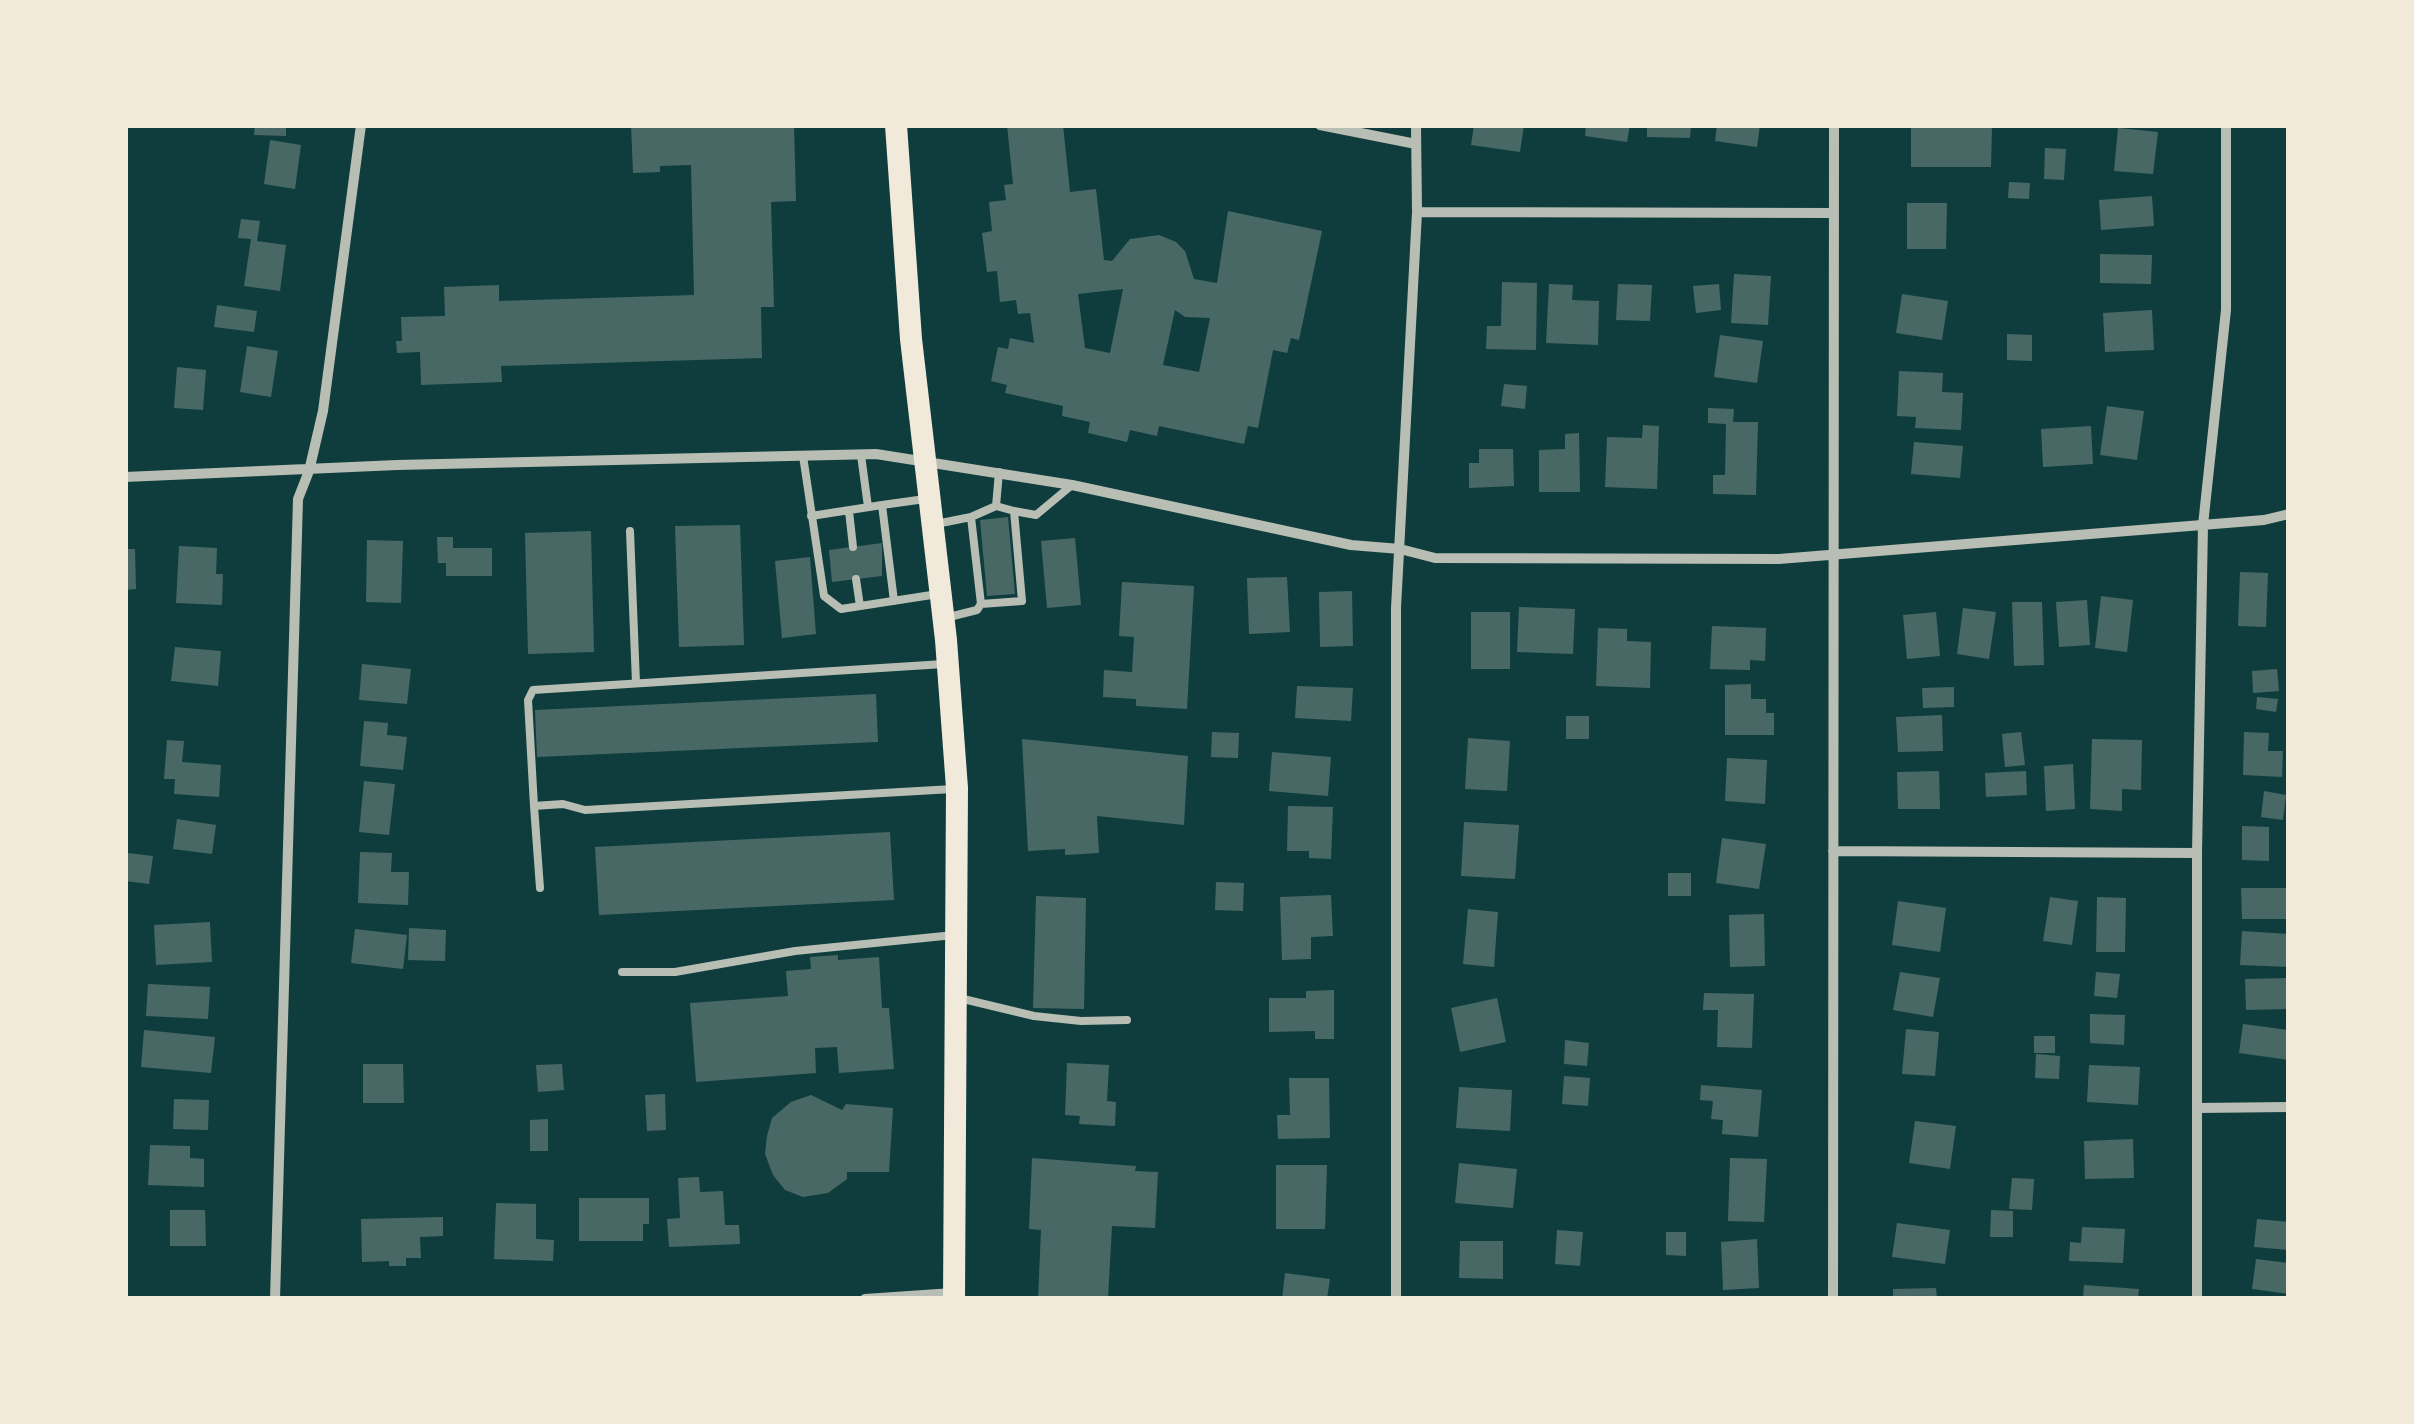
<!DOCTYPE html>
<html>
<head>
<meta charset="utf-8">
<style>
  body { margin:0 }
  #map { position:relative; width:2414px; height:1424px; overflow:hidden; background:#0f3d3e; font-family:"Archivo Narrow",sans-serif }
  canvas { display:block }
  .frame { position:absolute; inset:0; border:128px solid #f1e9da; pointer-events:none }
</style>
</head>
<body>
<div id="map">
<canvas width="2414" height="1424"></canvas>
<div class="frame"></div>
</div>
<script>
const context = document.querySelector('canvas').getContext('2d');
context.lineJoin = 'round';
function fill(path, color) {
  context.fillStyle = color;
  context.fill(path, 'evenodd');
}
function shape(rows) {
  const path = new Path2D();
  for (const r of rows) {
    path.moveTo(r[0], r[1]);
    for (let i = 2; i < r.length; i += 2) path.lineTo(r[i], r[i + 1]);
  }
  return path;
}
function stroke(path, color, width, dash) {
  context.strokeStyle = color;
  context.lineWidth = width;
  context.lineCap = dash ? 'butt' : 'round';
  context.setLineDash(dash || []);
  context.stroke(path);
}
fill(shape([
  [255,125,286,125,286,136,254,135],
  [631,125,794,125,796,201,771,202,774,307,761,307,762,358,501,366,502,382,421,385,420,352,397,353,396,341,402,341,401,317,445,316,444,287,499,285,499,301,694,295,691,165,660,166,660,172,633,173],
  [1007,125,1063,125,1070,192,1096,189,1104,260,1112,261,1130,239,1159,235,1176,242,1185,251,1194,279,1217,283,1228,211,1322,231,1299,340,1291,338,1287,353,1273,350,1258,428,1248,426,1244,444,1159,426,1157,436,1130,430,1127,442,1088,433,1090,422,1062,416,1063,406,1005,393,1007,385,991,381,998,347,1008,349,1010,338,1034,343,1030,313,1018,314,1016,300,1000,302,997,271,987,272,982,233,992,231,989,202,1006,200,1004,185,1013,184],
  [1123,289,1110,353,1085,348,1078,294],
  [1175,310,1185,317,1210,318,1199,372,1163,365],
  [1474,125,1524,125,1520,152,1471,145],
  [1586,125,1630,125,1627,142,1585,136],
  [1647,125,1691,125,1690,138,1647,137],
  [1717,125,1760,125,1757,147,1715,141],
  [1911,127,1992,127,1991,167,1911,167],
  [2118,128,2158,132,2153,174,2114,171],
  [270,140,301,145,295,189,264,184],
  [2045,148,2066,149,2064,180,2044,179],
  [2009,182,2030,183,2029,199,2008,198],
  [2152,196,2154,226,2101,230,2099,200],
  [1907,203,1947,203,1946,249,1907,249],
  [241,219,260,221,257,241,286,245,280,291,244,286,251,239,238,238],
  [2100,254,2152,255,2151,284,2100,283],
  [1734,274,1771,276,1768,325,1731,323],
  [1502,282,1537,283,1536,350,1486,349,1487,326,1501,326],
  [1549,284,1573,285,1572,300,1599,301,1598,345,1546,343],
  [1618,284,1652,285,1650,321,1616,320],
  [1719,284,1721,310,1696,313,1693,286],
  [1902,294,1948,301,1942,340,1896,333],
  [217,305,257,311,254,332,214,327],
  [2152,310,2154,350,2105,352,2103,313],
  [2007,334,2032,335,2032,361,2007,360],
  [1720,335,1763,341,1757,383,1714,377],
  [247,346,278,351,271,397,240,392],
  [177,367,206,370,203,410,174,408],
  [1899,371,1943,373,1942,392,1963,393,1961,430,1915,428,1916,417,1897,416],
  [1504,384,1527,386,1525,409,1501,406],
  [2107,406,2144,411,2137,460,2100,455],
  [1708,408,1734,409,1733,422,1758,422,1756,495,1713,494,1713,475,1725,475,1726,424,1708,423],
  [1643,425,1659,426,1657,489,1605,487,1607,437,1642,438],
  [2091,426,2093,464,2043,467,2041,429],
  [1579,433,1580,492,1539,492,1539,450,1565,449,1565,434],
  [1914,442,1963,446,1960,478,1911,474],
  [1479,449,1513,449,1514,486,1469,488,1469,463,1479,463],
  [1008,517,1015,594,987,596,980,520],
  [740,525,744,645,679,647,675,526],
  [591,531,594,652,528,654,525,533],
  [437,537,453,537,453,548,492,548,492,576,446,576,446,563,438,563],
  [1075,538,1081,605,1047,608,1041,541],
  [367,540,403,541,401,603,366,602],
  [882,543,882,576,832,582,829,550],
  [179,546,217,548,216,574,223,574,222,605,176,603],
  [125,549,135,549,136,589,125,590],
  [810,557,816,634,782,638,775,561],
  [2240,572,2268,573,2266,627,2238,626],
  [1287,577,1290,632,1249,634,1247,578],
  [1122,582,1194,586,1187,709,1136,706,1136,699,1103,697,1104,670,1132,672,1134,637,1119,636],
  [1352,591,1353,646,1320,647,1319,592],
  [2101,596,2133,600,2127,652,2095,648],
  [2087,600,2090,645,2059,647,2056,602],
  [2012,602,2042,602,2044,665,2014,666],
  [1519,607,1575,609,1573,654,1517,652],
  [1963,608,1996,612,1989,659,1957,654],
  [1471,612,1510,612,1510,669,1471,669],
  [1936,612,1940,656,1907,659,1903,615],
  [1712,626,1766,628,1765,661,1750,660,1750,670,1710,669],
  [1598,628,1627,629,1627,641,1651,642,1650,688,1596,686],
  [175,647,221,651,218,686,171,681],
  [362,664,411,669,407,704,359,700],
  [2277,669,2279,691,2253,693,2252,671],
  [1751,684,1751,699,1766,699,1766,713,1774,713,1774,735,1725,735,1725,685],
  [1297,686,1353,688,1351,721,1295,718],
  [1954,687,1954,707,1923,708,1922,688],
  [876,694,878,742,537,757,535,710],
  [2257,697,2278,699,2276,712,2256,709],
  [1942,715,1943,751,1898,752,1896,717],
  [1566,716,1589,716,1589,739,1566,739],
  [364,721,388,723,387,735,407,737,403,770,360,766],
  [1212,732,1239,733,1238,758,1211,757],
  [2021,732,2025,765,2005,767,2002,734],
  [2244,732,2269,733,2268,751,2283,751,2282,777,2243,775],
  [1468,738,1510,741,1507,791,1465,789],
  [1022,739,1188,756,1184,825,1097,816,1099,853,1065,855,1065,849,1028,851],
  [2092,739,2142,740,2141,790,2122,789,2122,811,2090,809],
  [167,740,184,741,182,762,221,765,219,797,174,794,175,779,164,779],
  [1272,752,1331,757,1328,796,1269,791],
  [1727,758,1767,760,1765,804,1725,801],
  [2073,764,2075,809,2046,811,2044,766],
  [1939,771,1940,809,1898,809,1897,772],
  [2026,771,2027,795,1986,797,1985,773],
  [364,781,395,784,389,835,359,832],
  [2264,791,2286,795,2283,820,2261,817],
  [1288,806,1333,807,1331,859,1309,858,1309,851,1287,851],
  [177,819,216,825,212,854,173,849],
  [1464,822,1519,825,1515,879,1461,876],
  [2242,826,2269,827,2269,861,2242,860],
  [890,832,894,900,599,915,595,847],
  [1722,838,1766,844,1759,889,1716,883],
  [360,852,392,853,391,872,409,872,408,905,358,903],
  [128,853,153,856,149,884,125,881],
  [1668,873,1691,873,1691,896,1668,896],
  [1216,882,1244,883,1243,911,1215,910],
  [2241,888,2289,888,2289,919,2242,919],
  [1331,895,1333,936,1311,937,1311,959,1282,960,1280,897],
  [1036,896,1086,898,1084,1009,1033,1008],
  [2050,897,2078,901,2072,945,2043,941],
  [2097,897,2126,898,2125,952,2096,952],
  [1898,901,1946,908,1940,952,1892,945],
  [1468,909,1498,912,1494,967,1463,964],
  [1764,914,1765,966,1730,967,1729,915],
  [210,922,212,962,156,965,154,925],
  [409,928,446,930,445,961,408,960],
  [355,929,407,935,403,969,351,963],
  [2242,931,2289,934,2289,967,2240,965],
  [838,955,838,960,879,957,882,1008,889,1008,894,1069,839,1073,837,1047,815,1048,816,1073,696,1082,690,1003,788,996,786,971,811,969,810,957],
  [1900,972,1940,978,1933,1017,1893,1010],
  [2096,972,2120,974,2117,998,2094,996],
  [2289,978,2289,1009,2246,1010,2245,979],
  [148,984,210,987,208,1019,146,1016],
  [1334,990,1334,1039,1315,1039,1315,1031,1269,1032,1269,998,1306,998,1306,991],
  [1704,993,1754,994,1752,1048,1717,1047,1718,1010,1703,1010],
  [1497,998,1506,1042,1460,1052,1451,1008],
  [2090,1014,2125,1015,2124,1045,2090,1043],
  [2243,1024,2289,1030,2289,1060,2239,1053],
  [1906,1029,1939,1032,1935,1076,1902,1074],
  [144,1030,215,1037,211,1073,141,1067],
  [2034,1036,2055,1036,2055,1053,2034,1053],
  [1565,1040,1589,1043,1587,1066,1564,1064],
  [2036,1054,2060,1056,2059,1079,2035,1078],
  [1067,1063,1109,1065,1107,1101,1116,1102,1115,1126,1079,1124,1080,1116,1065,1115],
  [363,1064,403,1064,404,1103,363,1103],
  [562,1064,564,1090,538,1092,536,1065],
  [2089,1065,2140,1067,2138,1105,2087,1102],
  [1564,1076,1590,1078,1588,1106,1562,1104],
  [1289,1078,1329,1078,1330,1138,1278,1139,1277,1115,1290,1115],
  [1701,1085,1762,1090,1758,1137,1722,1134,1723,1120,1711,1119,1713,1101,1700,1100],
  [1459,1087,1512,1090,1510,1131,1456,1128],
  [665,1094,666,1130,647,1131,645,1095],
  [811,1095,842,1110,846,1104,893,1108,889,1172,847,1172,847,1179,828,1193,803,1197,785,1190,773,1175,765,1154,767,1136,772,1118,791,1102],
  [174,1099,209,1100,208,1130,173,1129],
  [548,1119,548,1151,530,1151,530,1120],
  [1915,1121,1956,1126,1950,1169,1909,1163],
  [2133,1139,2134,1178,2085,1179,2084,1141],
  [150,1145,190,1146,190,1158,204,1159,204,1187,148,1185],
  [1032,1158,1136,1166,1135,1171,1158,1172,1155,1228,1112,1226,1108,1299,1038,1299,1041,1230,1029,1229],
  [1730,1158,1767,1159,1764,1222,1728,1221],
  [1459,1163,1517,1169,1513,1208,1455,1203],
  [1276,1165,1327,1165,1325,1229,1276,1229],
  [699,1177,700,1192,723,1191,725,1225,739,1225,740,1244,669,1247,667,1219,680,1218,678,1178],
  [2012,1178,2034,1179,2032,1210,2009,1209],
  [579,1198,649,1198,649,1224,643,1224,643,1241,579,1241],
  [496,1203,536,1204,536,1239,554,1240,553,1261,494,1259],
  [170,1210,205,1210,206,1246,170,1246],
  [1991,1210,2013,1211,2013,1237,1990,1237],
  [443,1217,443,1236,420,1237,421,1258,406,1258,406,1266,389,1266,389,1261,362,1262,361,1219],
  [2257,1219,2289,1222,2289,1250,2254,1247],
  [1897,1223,1950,1230,1945,1264,1892,1257],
  [2082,1227,2125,1229,2123,1263,2069,1261,2070,1242,2081,1243],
  [1557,1230,1583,1232,1580,1266,1555,1264],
  [1666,1232,1686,1232,1686,1256,1666,1255],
  [1757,1239,1759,1288,1723,1290,1721,1242],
  [1460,1241,1503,1241,1503,1279,1459,1278],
  [2256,1259,2289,1263,2289,1294,2252,1289],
  [1285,1273,1330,1279,1327,1299,1282,1299],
  [2084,1285,2139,1289,2138,1299,2083,1299],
  [1936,1288,1937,1299,1893,1299,1893,1289]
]), '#486865');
stroke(shape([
  [861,455,868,507],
  [803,456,824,596,841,609,938,594],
  [882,505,925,499],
  [996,506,999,472],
  [849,511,853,547],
  [1014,511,996,506,971,517,981,604,1022,601,1014,511,1036,515,1072,485],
  [811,516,882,505,894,601],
  [936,524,971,517],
  [630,531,636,683],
  [856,579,860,606],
  [949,617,977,610,981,604],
  [534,806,528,700,533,690,944,664],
  [540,888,534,806,563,804,585,810,953,789],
  [622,972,675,972,795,951,954,935],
  [959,998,1034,1016,1081,1021,1127,1020]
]), '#b8beb3', 8);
stroke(shape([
  [1320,125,1416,144],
  [1417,212,1834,213],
  [125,477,397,465,876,454,1072,485,1351,545,1400,549,1435,558,1779,559,2264,520,2289,514],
  [1833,851,2197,853],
  [2197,1108,2289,1107],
  [275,1299,298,499,309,471,323,411,361,125],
  [865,1299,953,1293],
  [1396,1299,1396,608,1417,212,1416,125],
  [1833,1299,1834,125],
  [2197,1299,2197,853,2203,525,2226,310,2226,125]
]), '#b8beb3', 10);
stroke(shape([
  [896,125,911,339,946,640,957,788,954,1299]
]), '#f1e9da', 22);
</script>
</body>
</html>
